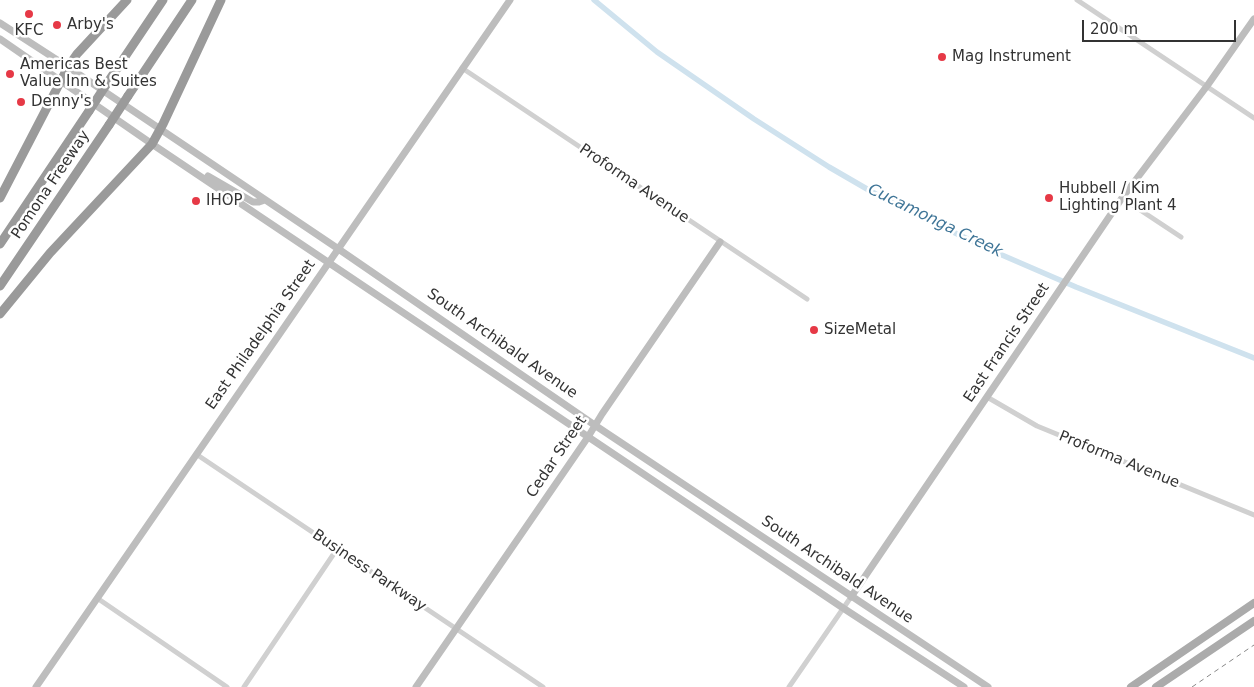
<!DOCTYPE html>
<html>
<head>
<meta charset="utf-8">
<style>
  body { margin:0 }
  #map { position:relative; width:1254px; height:687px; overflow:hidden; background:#fff; font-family:"DejaVu Sans",sans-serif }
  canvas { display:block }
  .scale { position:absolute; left:1082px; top:20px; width:154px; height:22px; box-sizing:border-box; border:2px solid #333; border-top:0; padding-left:6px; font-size:15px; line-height:18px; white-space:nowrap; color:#333; -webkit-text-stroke:4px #fff; paint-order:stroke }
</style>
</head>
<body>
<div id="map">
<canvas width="1254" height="687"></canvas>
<div class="scale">200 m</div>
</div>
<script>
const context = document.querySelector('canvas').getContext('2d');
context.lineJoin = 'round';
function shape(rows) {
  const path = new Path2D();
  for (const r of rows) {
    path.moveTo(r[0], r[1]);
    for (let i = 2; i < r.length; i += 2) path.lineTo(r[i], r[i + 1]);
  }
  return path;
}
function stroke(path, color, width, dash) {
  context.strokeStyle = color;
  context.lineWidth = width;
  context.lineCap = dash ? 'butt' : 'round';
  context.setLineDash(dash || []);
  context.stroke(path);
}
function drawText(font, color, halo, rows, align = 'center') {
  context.font = font + ' "DejaVu Sans",sans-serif';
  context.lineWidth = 5;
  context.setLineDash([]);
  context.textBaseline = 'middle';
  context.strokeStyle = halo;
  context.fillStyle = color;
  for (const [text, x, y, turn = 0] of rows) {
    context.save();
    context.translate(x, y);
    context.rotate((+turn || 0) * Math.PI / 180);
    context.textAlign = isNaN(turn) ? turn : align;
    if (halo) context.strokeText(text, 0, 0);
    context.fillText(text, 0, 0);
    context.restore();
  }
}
stroke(shape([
  [594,0,657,52,754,119,829,167,886,200,995,252,1076,287,1254,358]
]), '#cfe2ee', 5.5);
stroke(shape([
  [1077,0,1254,118],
  [462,68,807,299],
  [1122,198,1181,237],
  [987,397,1037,426,1254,515],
  [196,454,543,687],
  [97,598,227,687],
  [244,687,337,549],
  [789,687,851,597]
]), '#d0d0d0', 5);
stroke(shape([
  [0,23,68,67,337,248,596,426,988,687],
  [0,39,152,144,843,608,964,687],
  [208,176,253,202,259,202,265,200],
  [851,597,1122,198,1207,86,1254,19],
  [36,687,510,0],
  [416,687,588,437,602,414,720,242]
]), '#bdbdbd', 7);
stroke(shape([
  [1131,687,1254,603],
  [1156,687,1254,621]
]), '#ababab', 8);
stroke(shape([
  [108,82,163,0],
  [128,96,192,0],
  [0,198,68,67,77,54,127,0],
  [0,244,89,111],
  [0,286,109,125],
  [0,314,50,253,152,144,163,124,221,0]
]), '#9a9a9a', 9);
stroke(shape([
  [1192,687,1254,645]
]), '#888', 1, [5, 4]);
stroke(shape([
  [89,111,108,82],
  [109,125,128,96]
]), '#9a9a9a', 9);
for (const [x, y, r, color] of [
  [29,14,5,"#e63946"],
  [57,25,5,"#e63946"],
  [942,57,5,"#e63946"],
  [10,74,5,"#e63946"],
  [21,102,5,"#e63946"],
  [1049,198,5,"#e63946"],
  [196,201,5,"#e63946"],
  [814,330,5,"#e63946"]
]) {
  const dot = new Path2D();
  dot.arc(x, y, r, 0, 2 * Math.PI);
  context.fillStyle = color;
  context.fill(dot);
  stroke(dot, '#fff', 2);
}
drawText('15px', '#333', '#fff', [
  ["Arby's",67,25],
  ["KFC",29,31,"center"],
  ["Mag Instrument",952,57],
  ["Americas Best",20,65],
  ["Value Inn & Suites",20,82],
  ["Denny's",31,102],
  ["Hubbell / Kim",1059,189],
  ["Lighting Plant 4",1059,206],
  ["IHOP",206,201],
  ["SizeMetal",824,330]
], 'left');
drawText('15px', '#333', '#fff', [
  ["Proforma Avenue",634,184,34],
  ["Pomona Freeway",51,185,-56],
  ["East Philadelphia Street",261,335,-55],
  ["East Francis Street",1007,343,-56],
  ["South Archibald Avenue",502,344,35],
  ["Cedar Street",557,457,-56],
  ["Proforma Avenue",1119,460,22],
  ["South Archibald Avenue",837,570,34],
  ["Business Parkway",369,571,34]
]);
drawText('italic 16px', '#3f7597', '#fff', [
  ["Cucamonga Creek",935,221,26]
]);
</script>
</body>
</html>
